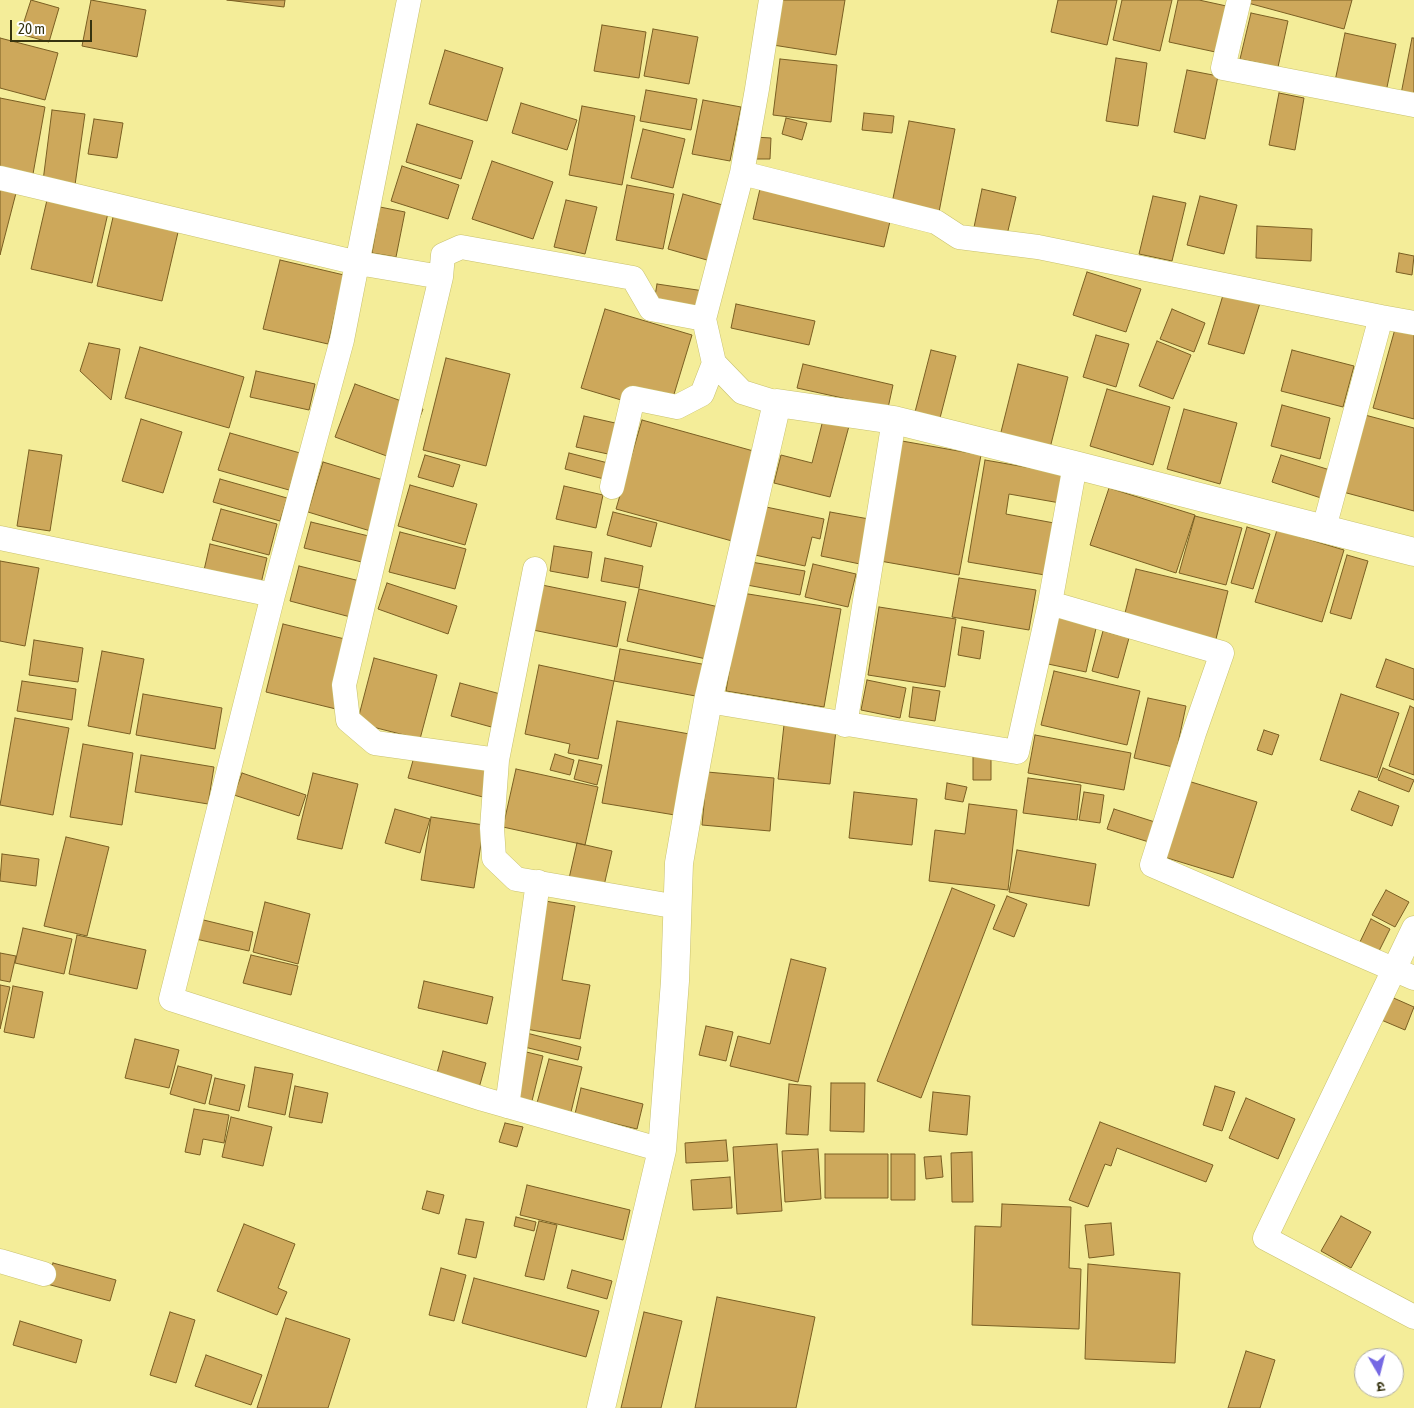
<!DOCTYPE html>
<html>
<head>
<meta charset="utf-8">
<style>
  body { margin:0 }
  #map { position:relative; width:1414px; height:1408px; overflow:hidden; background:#f4ed99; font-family:"Asap Condensed","Noto Sans Devanagari",sans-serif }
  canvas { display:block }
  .north { position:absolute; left:1354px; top:1348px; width:50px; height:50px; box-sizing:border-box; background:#fff; border:1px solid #afad9f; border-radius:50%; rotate:172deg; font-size:14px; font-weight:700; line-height:20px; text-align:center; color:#363310 }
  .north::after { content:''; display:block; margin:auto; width:18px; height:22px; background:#7568e3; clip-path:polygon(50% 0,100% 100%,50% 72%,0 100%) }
  .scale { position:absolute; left:10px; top:20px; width:82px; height:22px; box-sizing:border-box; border:2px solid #363310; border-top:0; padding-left:6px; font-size:15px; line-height:18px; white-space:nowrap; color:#363310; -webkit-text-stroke:4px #fff; paint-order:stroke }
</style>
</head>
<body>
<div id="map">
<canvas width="1414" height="1408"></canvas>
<div class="north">उ</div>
<div class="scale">20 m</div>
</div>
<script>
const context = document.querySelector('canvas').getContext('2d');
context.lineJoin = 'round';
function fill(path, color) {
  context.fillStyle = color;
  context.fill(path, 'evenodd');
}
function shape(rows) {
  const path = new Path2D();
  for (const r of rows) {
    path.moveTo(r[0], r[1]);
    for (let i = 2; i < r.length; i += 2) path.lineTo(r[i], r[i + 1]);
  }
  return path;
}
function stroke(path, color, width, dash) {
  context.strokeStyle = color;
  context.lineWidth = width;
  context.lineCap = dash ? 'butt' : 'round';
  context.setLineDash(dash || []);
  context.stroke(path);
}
const building = shape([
  [31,0,59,8,49,42,20,34,31,0],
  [91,0,146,10,137,57,82,46,91,0],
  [227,0,285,0,284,7,227,0],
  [780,0,845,0,836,55,773,45,780,0],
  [1058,0,1117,0,1107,45,1051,32,1058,0],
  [1122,0,1172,0,1160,51,1113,40,1122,0],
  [1178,0,1199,0,1231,7,1220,53,1169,42,1178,0],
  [1249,0,1352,0,1344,29,1248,3,1249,0],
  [1251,13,1288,21,1278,67,1240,59,1251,13],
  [602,25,646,32,639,78,594,71,602,25],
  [653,29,698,37,689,84,644,76,653,29],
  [1345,33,1396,44,1386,92,1335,81,1345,33],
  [0,38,58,53,45,100,0,88,0,38],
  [1412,38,1414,38,1414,97,1401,94,1412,38],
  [445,50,503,68,487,121,429,104,445,50],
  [1116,58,1147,63,1138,126,1106,121,1116,58],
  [780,59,837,65,831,122,773,115,780,59],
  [1187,70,1218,76,1205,139,1174,132,1187,70],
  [646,90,697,99,691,130,640,121,646,90],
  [1279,93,1304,98,1295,150,1269,145,1279,93],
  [0,98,45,107,33,174,0,168,0,98],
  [703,100,741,107,730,161,692,154,703,100],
  [521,103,577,120,567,150,512,133,521,103],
  [582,106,635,116,622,185,569,175,582,106],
  [52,110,85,114,75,185,43,181,52,110],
  [864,113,894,116,892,133,862,130,864,113],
  [786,118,807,123,802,140,782,134,786,118],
  [94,119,123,123,117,158,88,154,94,119],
  [909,121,955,129,939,212,892,203,909,121],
  [417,124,473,141,461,179,406,162,417,124],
  [643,129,685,139,673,188,631,178,643,129],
  [754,137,771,138,770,159,754,159,754,137],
  [492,161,553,182,533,239,472,219,492,161],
  [402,166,459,185,448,219,391,201,402,166],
  [627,185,674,194,663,249,616,240,627,185],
  [0,189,16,193,0,255,0,189],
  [760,189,891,217,884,247,753,219,760,189],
  [982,189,1016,197,1006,239,973,232,982,189],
  [683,194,730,207,714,262,668,249,683,194],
  [1153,196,1186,203,1172,261,1139,254,1153,196],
  [1200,196,1237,205,1224,254,1187,245,1200,196],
  [47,200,108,213,92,283,31,269,47,200],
  [566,200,597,207,585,254,554,247,566,200],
  [380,207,405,212,396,257,372,253,380,207],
  [114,213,179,228,162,301,97,286,114,213],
  [1257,226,1312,229,1311,261,1256,258,1257,226],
  [1399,253,1414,256,1412,275,1396,272,1399,253],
  [280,260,344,275,328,344,263,329,280,260],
  [1087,272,1141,289,1126,332,1073,315,1087,272],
  [657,284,704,291,701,309,654,302,657,284],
  [1224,292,1260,303,1244,354,1208,344,1224,292],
  [736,304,815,321,809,345,731,328,736,304],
  [605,309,692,335,668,414,581,388,605,309],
  [1172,309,1205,323,1194,352,1160,339,1172,309],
  [1395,329,1414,335,1414,419,1373,408,1395,329],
  [1096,335,1129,344,1116,387,1083,377,1096,335],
  [1157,341,1191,355,1173,399,1139,386,1157,341],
  [89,343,120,349,111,400,80,371,89,343],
  [140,347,244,377,229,428,125,398,140,347],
  [931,350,956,356,940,418,915,412,931,350],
  [1292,350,1354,366,1343,407,1281,391,1292,350],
  [446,358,510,374,486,466,423,450,446,358],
  [803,364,893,385,888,408,797,388,803,364],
  [1018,364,1068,377,1050,448,1000,436,1018,364],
  [256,371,315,384,309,410,250,397,256,371],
  [355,384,423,409,403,462,335,437,355,384],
  [1107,389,1170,407,1153,465,1090,446,1107,389],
  [1282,405,1330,418,1320,459,1271,446,1282,405],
  [1184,409,1237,423,1220,484,1167,469,1184,409],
  [1365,415,1414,428,1414,511,1343,492,1365,415],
  [584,416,624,425,617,456,576,447,584,416],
  [141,419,182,432,163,493,122,481,141,419],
  [642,420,757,452,732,541,616,509,642,420],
  [823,420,849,426,830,497,774,483,781,455,812,463,823,420],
  [230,433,300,453,289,490,218,470,230,433],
  [902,441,981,455,959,575,880,561,902,441],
  [29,450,62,455,50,531,17,526,29,450],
  [569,453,608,463,604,479,565,469,569,453],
  [425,455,460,465,453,487,418,477,425,455],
  [1281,455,1330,470,1321,498,1272,482,1281,455],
  [985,460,1065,474,1060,503,1009,494,1006,514,1054,523,1045,575,968,562,985,460],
  [323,462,393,483,377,533,308,512,323,462],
  [220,479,287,498,280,521,213,502,220,479],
  [410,485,477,504,465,545,398,526,410,485],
  [564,486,603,495,596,528,556,519,564,486],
  [1109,488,1195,515,1176,573,1090,545,1109,488],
  [766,507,824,519,820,539,812,537,805,566,755,555,766,507],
  [221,509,277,524,269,555,212,540,221,509],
  [613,512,657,523,651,547,607,535,613,512],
  [830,512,869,519,860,564,821,556,830,512],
  [1195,516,1242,528,1226,585,1179,573,1195,516],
  [311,522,381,539,374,565,304,548,311,522],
  [1247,527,1270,534,1253,589,1231,583,1247,527],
  [1277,530,1344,550,1322,622,1255,602,1277,530],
  [400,532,466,549,455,589,389,572,400,532],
  [210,544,267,558,259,592,202,579,210,544],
  [554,546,592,552,588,578,550,571,554,546],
  [1347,555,1368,561,1351,619,1330,613,1347,555],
  [605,558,643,566,639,588,601,581,605,558],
  [0,561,39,568,25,646,0,641,0,561],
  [751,562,805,571,800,595,747,585,751,562],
  [813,564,856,574,848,607,805,597,813,564],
  [299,566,368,583,358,619,290,601,299,566],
  [1136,569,1228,591,1216,639,1124,617,1136,569],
  [959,578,1036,590,1029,630,952,617,959,578],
  [387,583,457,606,448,634,378,609,387,583],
  [542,585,626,602,617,647,533,630,542,585],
  [639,589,719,607,706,659,627,641,639,589],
  [742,593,841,609,824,707,726,691,742,593],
  [879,607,956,619,945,687,868,675,879,607],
  [1059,615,1097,624,1086,672,1048,664,1059,615],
  [283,624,353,641,336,709,266,692,283,624],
  [962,627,984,631,980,659,958,655,962,627],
  [1103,631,1129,638,1118,678,1092,671,1103,631],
  [34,640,83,648,78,682,29,675,34,640],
  [620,649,707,665,701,697,614,681,620,649],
  [102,651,144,659,130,734,88,726,102,651],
  [374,658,437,675,420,739,357,723,374,658],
  [1386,659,1414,669,1414,700,1376,687,1386,659],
  [539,665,614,681,598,759,568,753,570,744,525,734,539,665],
  [1054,671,1140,691,1127,745,1041,725,1054,671],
  [867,680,906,688,900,718,861,710,867,680],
  [22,681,76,689,72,720,17,711,22,681],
  [460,683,515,698,506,731,451,716,460,683],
  [913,687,940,691,935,721,909,717,913,687],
  [143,694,222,708,215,749,136,735,143,694],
  [1341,694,1399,713,1377,778,1320,760,1341,694],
  [1148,698,1186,706,1173,767,1134,758,1148,698],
  [1410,706,1414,708,1414,775,1389,766,1410,706],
  [15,718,69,728,53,815,0,805,15,718],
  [617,721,695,735,681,816,602,803,617,721],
  [784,725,836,730,830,784,778,779,784,725],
  [1264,730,1279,735,1272,755,1257,750,1264,730],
  [1035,735,1131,753,1124,790,1028,773,1035,735],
  [83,744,133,753,122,825,70,817,83,744],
  [416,750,494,770,487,798,408,778,416,750],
  [555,754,574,760,570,775,550,770,555,754],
  [141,755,214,767,208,804,135,792,141,755],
  [973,755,991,755,991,780,973,780,973,755],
  [579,760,602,765,597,785,574,779,579,760],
  [1383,768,1414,780,1409,792,1378,780,1383,768],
  [516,769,598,787,585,845,503,827,516,769],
  [707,772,774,778,770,831,702,825,707,772],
  [242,773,306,795,299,816,234,795,242,773],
  [313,773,358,784,342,849,297,839,313,773],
  [1028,778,1081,785,1077,820,1023,813,1028,778],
  [1188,781,1257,802,1233,878,1164,857,1188,781],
  [947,783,967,787,963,802,945,799,947,783],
  [1359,791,1399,806,1392,826,1351,810,1359,791],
  [854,792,917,799,912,845,849,838,854,792],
  [1084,792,1104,795,1100,823,1079,820,1084,792],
  [969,804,1017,810,1008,890,929,881,935,830,965,834,969,804],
  [395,809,430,819,420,853,385,843,395,809],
  [1114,809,1158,823,1152,843,1107,829,1114,809],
  [431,817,484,825,474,888,421,880,431,817],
  [66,837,109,847,87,936,44,926,66,837],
  [577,843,612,851,603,890,568,883,577,843],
  [1017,850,1096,864,1089,906,1009,892,1017,850],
  [2,854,39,859,36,886,0,881,2,854],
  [952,888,995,905,921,1098,877,1081,952,888],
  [1386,890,1409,902,1395,927,1372,915,1386,890],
  [1007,896,1027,904,1014,937,993,929,1007,896],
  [533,899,575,906,562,980,590,985,580,1039,510,1026,533,899],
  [265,902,310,914,298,964,253,952,265,902],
  [183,915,253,932,249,951,178,935,183,915],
  [1371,919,1390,929,1378,953,1359,944,1371,919],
  [23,928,72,939,64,974,15,963,23,928],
  [77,935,146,950,137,989,69,974,77,935],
  [0,953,16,956,10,982,0,980,0,953],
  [251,955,298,966,291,995,243,983,251,955],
  [791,959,826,968,798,1082,730,1066,738,1036,770,1044,791,959],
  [424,981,493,997,487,1024,418,1008,424,981],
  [0,985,10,987,0,1029,0,985],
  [13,986,43,992,34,1038,4,1032,13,986],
  [1389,996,1414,1007,1405,1030,1379,1019,1389,996],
  [706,1026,733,1032,726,1061,699,1055,706,1026],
  [511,1029,581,1047,578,1060,508,1043,511,1029],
  [135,1039,179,1050,169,1088,125,1078,135,1039],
  [510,1048,543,1056,532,1101,498,1093,510,1048],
  [443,1051,486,1063,479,1088,436,1077,443,1051],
  [549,1059,582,1067,571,1112,537,1103,549,1059],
  [178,1066,212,1075,205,1104,170,1094,178,1066],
  [255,1067,293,1074,285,1115,248,1107,255,1067],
  [215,1078,245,1085,239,1111,209,1104,215,1078],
  [831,1083,865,1083,864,1132,830,1131,831,1083],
  [789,1084,811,1086,808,1135,786,1134,789,1084],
  [295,1086,328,1093,322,1123,289,1117,295,1086],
  [1215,1086,1235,1092,1222,1131,1203,1125,1215,1086],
  [581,1088,643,1104,637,1129,575,1114,581,1088],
  [933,1092,970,1096,967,1135,929,1131,933,1092],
  [1246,1098,1295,1119,1278,1159,1229,1138,1246,1098],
  [194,1109,229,1115,224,1143,203,1139,200,1155,185,1152,194,1109],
  [231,1117,272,1127,263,1166,222,1157,231,1117],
  [1100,1122,1213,1165,1206,1182,1117,1148,1111,1166,1105,1164,1088,1207,1069,1200,1100,1122],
  [505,1123,523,1127,517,1147,499,1142,505,1123],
  [726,1140,728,1161,686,1163,685,1143,726,1140],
  [777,1144,782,1211,737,1214,733,1147,777,1144],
  [818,1149,821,1199,785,1202,782,1151,818,1149],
  [972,1152,973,1202,952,1202,951,1153,972,1152],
  [825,1154,888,1154,888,1198,825,1198,825,1154],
  [891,1154,915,1154,915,1200,891,1200,891,1154],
  [941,1156,943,1177,926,1179,924,1157,941,1156],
  [730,1177,732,1208,693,1210,691,1180,730,1177],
  [527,1185,630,1210,623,1240,520,1215,527,1185],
  [427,1191,444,1195,439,1214,422,1209,427,1191],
  [1002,1204,1071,1207,1069,1268,1081,1269,1079,1329,972,1325,975,1226,1001,1227,1002,1204],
  [1341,1216,1371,1232,1351,1268,1321,1251,1341,1216],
  [516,1217,536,1222,534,1231,514,1226,516,1217],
  [466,1219,484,1222,476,1258,458,1254,466,1219],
  [539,1221,557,1225,544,1280,525,1276,539,1221],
  [1111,1223,1114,1255,1089,1258,1085,1225,1111,1223],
  [244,1224,295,1244,278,1288,287,1292,277,1315,217,1291,244,1224],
  [53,1263,116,1280,110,1301,47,1284,53,1263],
  [1088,1264,1180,1273,1175,1363,1085,1359,1088,1264],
  [441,1268,466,1275,454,1321,429,1315,441,1268],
  [572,1270,612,1281,607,1299,567,1288,572,1270],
  [474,1278,599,1311,586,1357,462,1323,474,1278],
  [717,1297,815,1317,796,1408,695,1408,717,1297],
  [170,1312,195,1320,176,1383,150,1375,170,1312],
  [644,1312,682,1321,661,1408,621,1408,644,1312],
  [286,1318,350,1339,328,1408,257,1408,286,1318],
  [20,1321,82,1340,76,1363,13,1345,20,1321],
  [1246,1351,1275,1360,1260,1408,1228,1408,1246,1351],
  [206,1355,262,1375,251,1405,195,1386,206,1355]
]);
fill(building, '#cda85b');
stroke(building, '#7a5f23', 1);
const minor = shape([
  [409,0,342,340,273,595,171,999,483,1099,662,1150],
  [771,0,757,89,742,173,704,319,714,363,742,392,777,403],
  [1239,0,1223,68,1414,105],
  [742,173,936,222,959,237,1038,247,1381,317],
  [0,178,358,263,441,277,443,255,461,247,633,278,651,309,704,319],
  [441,277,344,685,348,720,375,743,497,760],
  [612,487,633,398,677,407,702,394,714,363],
  [1324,528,1381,317,1414,323],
  [0,538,273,595],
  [535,569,497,760,492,828,494,858,516,879,678,907],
  [1050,603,1222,653,1194,733,1152,865,1414,978],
  [708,701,1017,752,1050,603,1075,465],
  [845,725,894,420],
  [1414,928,1265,1238,1414,1317],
  [507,1106,538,882],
  [0,1261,44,1274]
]);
const tertiary = shape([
  [601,1408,662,1150,675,981,679,863,693,782,708,701,777,403,894,420,1075,465,1414,552]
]);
stroke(minor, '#c8c16e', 25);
stroke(tertiary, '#c8c16e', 29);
stroke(minor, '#fff', 24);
stroke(tertiary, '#fff', 28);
</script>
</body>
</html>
